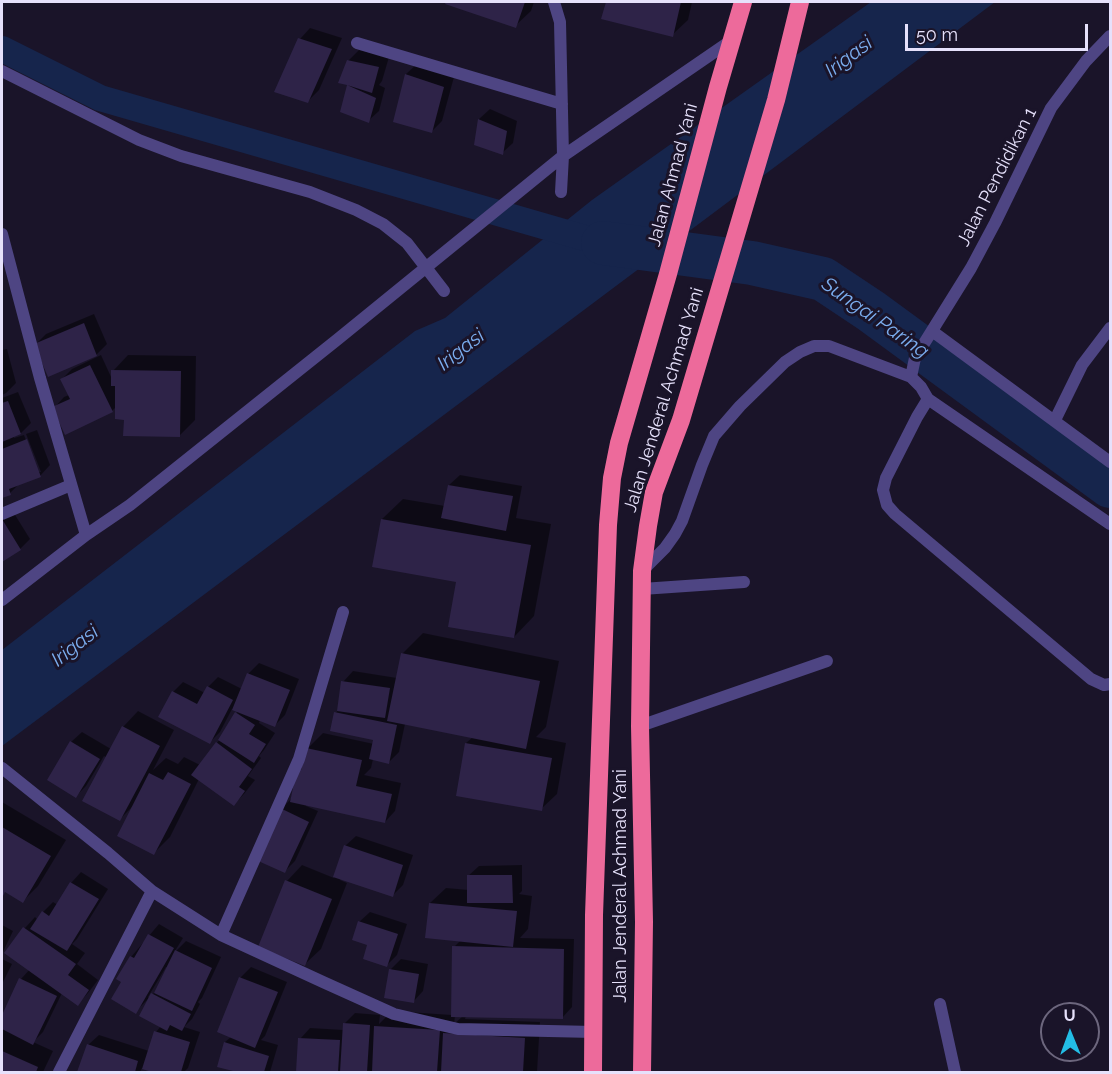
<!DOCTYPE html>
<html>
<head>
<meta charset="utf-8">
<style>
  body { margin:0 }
  #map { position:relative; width:1112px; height:1074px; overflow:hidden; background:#1a1429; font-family:Raleway,sans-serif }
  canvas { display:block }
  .frame { position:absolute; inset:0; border:3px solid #e6e1fb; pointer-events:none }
  .north { position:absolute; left:1040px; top:1002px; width:60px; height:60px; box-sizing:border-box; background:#1a1429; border:2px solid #6c667d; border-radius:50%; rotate:359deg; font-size:16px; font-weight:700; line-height:24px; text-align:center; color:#e6e1fb }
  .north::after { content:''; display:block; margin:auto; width:21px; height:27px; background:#23bde5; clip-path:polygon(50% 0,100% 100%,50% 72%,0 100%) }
  .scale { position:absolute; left:905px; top:24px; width:183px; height:27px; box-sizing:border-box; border:3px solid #e6e1fb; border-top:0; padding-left:8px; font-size:18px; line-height:21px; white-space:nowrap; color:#e6e1fb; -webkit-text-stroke:4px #1a1429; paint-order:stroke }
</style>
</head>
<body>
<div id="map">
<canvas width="1112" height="1074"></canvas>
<div class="frame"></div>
<div class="north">U</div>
<div class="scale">50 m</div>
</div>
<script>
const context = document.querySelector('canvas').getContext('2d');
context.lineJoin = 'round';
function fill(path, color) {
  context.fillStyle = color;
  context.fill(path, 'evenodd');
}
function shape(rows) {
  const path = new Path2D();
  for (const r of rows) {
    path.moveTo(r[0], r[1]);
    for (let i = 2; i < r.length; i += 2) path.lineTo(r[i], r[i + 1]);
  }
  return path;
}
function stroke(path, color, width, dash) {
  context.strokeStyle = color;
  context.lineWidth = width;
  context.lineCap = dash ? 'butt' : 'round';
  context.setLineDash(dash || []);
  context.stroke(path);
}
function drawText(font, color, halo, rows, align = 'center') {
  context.font = font + ' Raleway,sans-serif';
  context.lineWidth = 6;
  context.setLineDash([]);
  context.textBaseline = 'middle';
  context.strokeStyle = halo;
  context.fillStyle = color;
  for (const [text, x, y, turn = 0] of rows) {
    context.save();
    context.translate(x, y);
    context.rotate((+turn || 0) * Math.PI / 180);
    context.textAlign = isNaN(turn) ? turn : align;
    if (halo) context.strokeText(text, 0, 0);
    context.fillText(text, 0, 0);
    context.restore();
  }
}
fill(shape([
  [871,2,995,2,2,746,2,650,415,331,445,318,592,200]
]), '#16254c');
fill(shape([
  [447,2,534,2,531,11,515,26,447,3],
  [607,2,692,2,688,20,672,35,603,18],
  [310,28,342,38,319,90,308,101,300,39],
  [359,50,389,57,382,81,379,85,385,88,379,111,368,121,342,111,349,84,348,61],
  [417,64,454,77,442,121,431,132,395,121,406,74],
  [490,109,517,121,513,143,502,153,476,144,479,119],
  [94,314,107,344,94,357,36,344,46,334],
  [7,349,16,383,6,393,2,395,2,350],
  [101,355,112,379,113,371,128,355,196,356,195,420,180,435,125,418,116,407,112,411,54,408,64,397,69,395,62,379,72,369],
  [18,392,31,423,21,433,14,436,14,438,24,435,38,472,41,472,26,434,37,430,50,465,40,476,20,483,10,493,2,496,2,398],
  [460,475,522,486,516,518,551,524,534,616,514,637,458,581,382,519,403,499,445,506,449,485],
  [12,510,30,539,20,549,2,560,2,516],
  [423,633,559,661,546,727,536,737,566,743,557,794,541,809,466,743,473,737,405,724,399,752,389,762,373,759,371,768,364,775,401,783,395,811,385,822,306,804,306,806,318,811,295,861,285,871,281,809,291,799,299,770,307,749,323,733,374,744,375,738,336,713,338,710,343,682,353,671,397,678,402,654],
  [259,663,299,679,285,715,274,726,260,720,259,723,275,733,264,750,259,756,261,758,248,776,255,780,244,794,234,804,199,779,170,837,154,853,133,806,120,819,107,758,104,756,86,786,76,796,71,742,82,732,111,749,123,727,138,711,174,730,153,770,166,758,178,764,184,757,200,765,220,739,238,711,232,709,220,732,210,742,173,692,183,682,205,693,208,687,218,677,242,689,248,674],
  [2,802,66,840,38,886,23,901,6,891,2,896],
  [356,836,413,855,403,885,393,895,341,878,340,880,347,883,321,949,305,964,287,881,302,865,334,878,345,846],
  [522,865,522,891,519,894,532,896,528,929,520,938,574,939,572,1007,562,1018,466,1016,465,1019,540,1022,537,1072,298,1072,300,1039,310,1028,344,1030,344,1024,355,1013,380,1015,379,1024,392,1011,452,1015,454,947,461,940,430,903,446,888,469,890,468,876,479,866],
  [455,1016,463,1016,454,1024],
  [81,872,108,889,77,939,72,944,85,953,77,964,98,980,88,993,78,1004,62,993,43,1032,33,1042,53,1051,43,1072,2,1072,2,1018,21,979,30,969,6,953,25,928,35,917,38,920,43,912,53,902,58,905,71,883],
  [370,912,407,924,397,955,387,965,369,944,359,922],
  [159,924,183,938,175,951,176,951,186,941,221,957,202,998,198,1002,200,1004,192,1019,184,1027,200,1032,188,1068,184,1072,158,1072,142,1068,140,1072,79,1072,88,1045,99,1035,149,1051,156,1032,161,1026,150,997,135,1012,123,981,131,957],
  [166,967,168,968,158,989,149,998,148,997],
  [2,925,13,931,2,954],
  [2,959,12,964,2,984],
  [401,959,428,964,423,991,413,1002,391,969],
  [251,967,287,982,265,1036,261,1040,278,1045,270,1072,239,1072,225,1042,232,1036,240,978]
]), '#0007');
stroke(shape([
  [2,49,100,98,588,239]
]), '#16254c', 26);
stroke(shape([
  [603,243,752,263,823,279,871,311,1110,486]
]), '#16254c', 44);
fill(shape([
  [446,2,525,2,516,28,445,4],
  [606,2,681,2,673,37,601,19],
  [298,38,332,49,308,103,274,92],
  [347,60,379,67,372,93,347,85,376,98,369,123,340,112,347,85,338,83],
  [405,74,444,87,432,133,393,122],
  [478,119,507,131,503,155,474,145],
  [84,323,97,356,48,377,34,344],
  [90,365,113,412,65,435,52,407,70,399,60,379],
  [111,370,181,371,180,437,123,436,124,420,115,419,115,386,111,386],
  [8,401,21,434,2,442,2,403],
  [27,439,41,477,9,489,11,495,2,498,2,449],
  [448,485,513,496,506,531,441,518],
  [2,519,21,550,2,562],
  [381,519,531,545,514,638,448,627,456,582,372,567],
  [401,653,540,681,526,749,387,721],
  [247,673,290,690,275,727,232,710],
  [341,681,390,688,385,718,337,711],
  [207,686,233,700,210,744,158,717,172,691,197,704],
  [235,712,255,725,249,734,266,744,254,763,218,740],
  [334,712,397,725,389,764,369,759,373,740,330,731],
  [122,726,160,746,120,821,82,801],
  [70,741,100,759,76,798,47,780],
  [216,742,252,769,239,787,245,791,234,806,191,775],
  [465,743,552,758,542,811,456,796],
  [306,748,362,760,356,786,392,794,385,823,290,802,297,769,301,770],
  [168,772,191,784,154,855,117,836,149,773,163,780],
  [280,808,309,822,285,873,256,860],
  [2,827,51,856,23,903,5,892,2,898],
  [344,845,403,865,393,897,333,877],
  [467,875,512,875,513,903,467,903],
  [285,880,332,899,305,966,258,947],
  [70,882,99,899,67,951,30,929,42,911,49,916],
  [429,903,517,911,513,947,425,938],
  [358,921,398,934,387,967,363,959,367,945,352,940],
  [23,927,76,964,68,975,89,990,78,1006,4,953],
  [148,934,174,948,136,1014,111,999,121,982,116,979,130,956,134,958],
  [452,946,564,949,563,1019,451,1017],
  [175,950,212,968,192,1011,154,993],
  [389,969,419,974,414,1003,384,998],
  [239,977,278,992,255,1048,217,1032],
  [19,978,57,996,33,1045,2,1029,2,1015],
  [151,993,191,1014,182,1031,170,1025,167,1031,139,1016],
  [343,1023,370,1025,367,1072,340,1072],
  [374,1026,440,1030,437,1072,372,1072],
  [154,1031,190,1042,181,1072,152,1072,142,1069],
  [443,1033,525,1038,523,1072,441,1072],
  [298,1038,340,1040,338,1072,296,1072],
  [224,1042,269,1056,264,1072,237,1072,217,1067],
  [87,1044,138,1061,135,1072,77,1072],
  [2,1051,38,1067,36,1072,2,1072]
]), '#2e2348');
stroke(shape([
  [642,589,744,582],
  [640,726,827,661]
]), '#4e4583', 12);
stroke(shape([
  [554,2,560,22,563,156,561,192],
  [357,43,562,104],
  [2,71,139,140,181,156,310,192,356,210,383,224,407,243,444,291],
  [2,234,40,378,86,535],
  [932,331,1110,462],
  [911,377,921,387,928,399,917,417,886,478,883,490,887,505,895,514,1091,679,1104,685,1110,684],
  [928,399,1110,524],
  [1055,420,1082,365,1110,328],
  [2,514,71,485],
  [642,571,665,548,675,534,682,521,702,465,714,436,740,406,785,362,800,352,814,346,829,346,911,377,915,358,971,268,995,223,1051,108,1086,61,1110,36],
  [2,600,86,535,130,505,338,339,563,156,732,40],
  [2,768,108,853,152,891,221,935,323,982,394,1014,458,1029,594,1032],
  [221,935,299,759,343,612],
  [940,1004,955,1072],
  [59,1072,152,891]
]), '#4e4583', 12);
stroke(shape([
  [593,1072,594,915,608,525,612,478,619,443,668,274,718,87,743,2],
  [642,1072,644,922,640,726,642,571,648,526,654,492,681,420,776,100,800,2]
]), '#ed6a9b', 18);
drawText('18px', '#e6e1fb', '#1a1429', [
  ["Jalan Ahmad Yani",673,175,-75],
  ["Jalan Pendidikan 1",997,177,-63],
  ["Jalan Jenderal Achmad Yani",664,400,-73],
  ["Jalan Jenderal Achmad Yani",621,886,-90]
]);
drawText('italic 20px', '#7badef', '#1a1429', [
  ["Irigasi",849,57,-37],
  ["Sungai Paring",875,318,35],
  ["Irigasi",461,350,-38],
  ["Irigasi",75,646,-38]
]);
</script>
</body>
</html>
